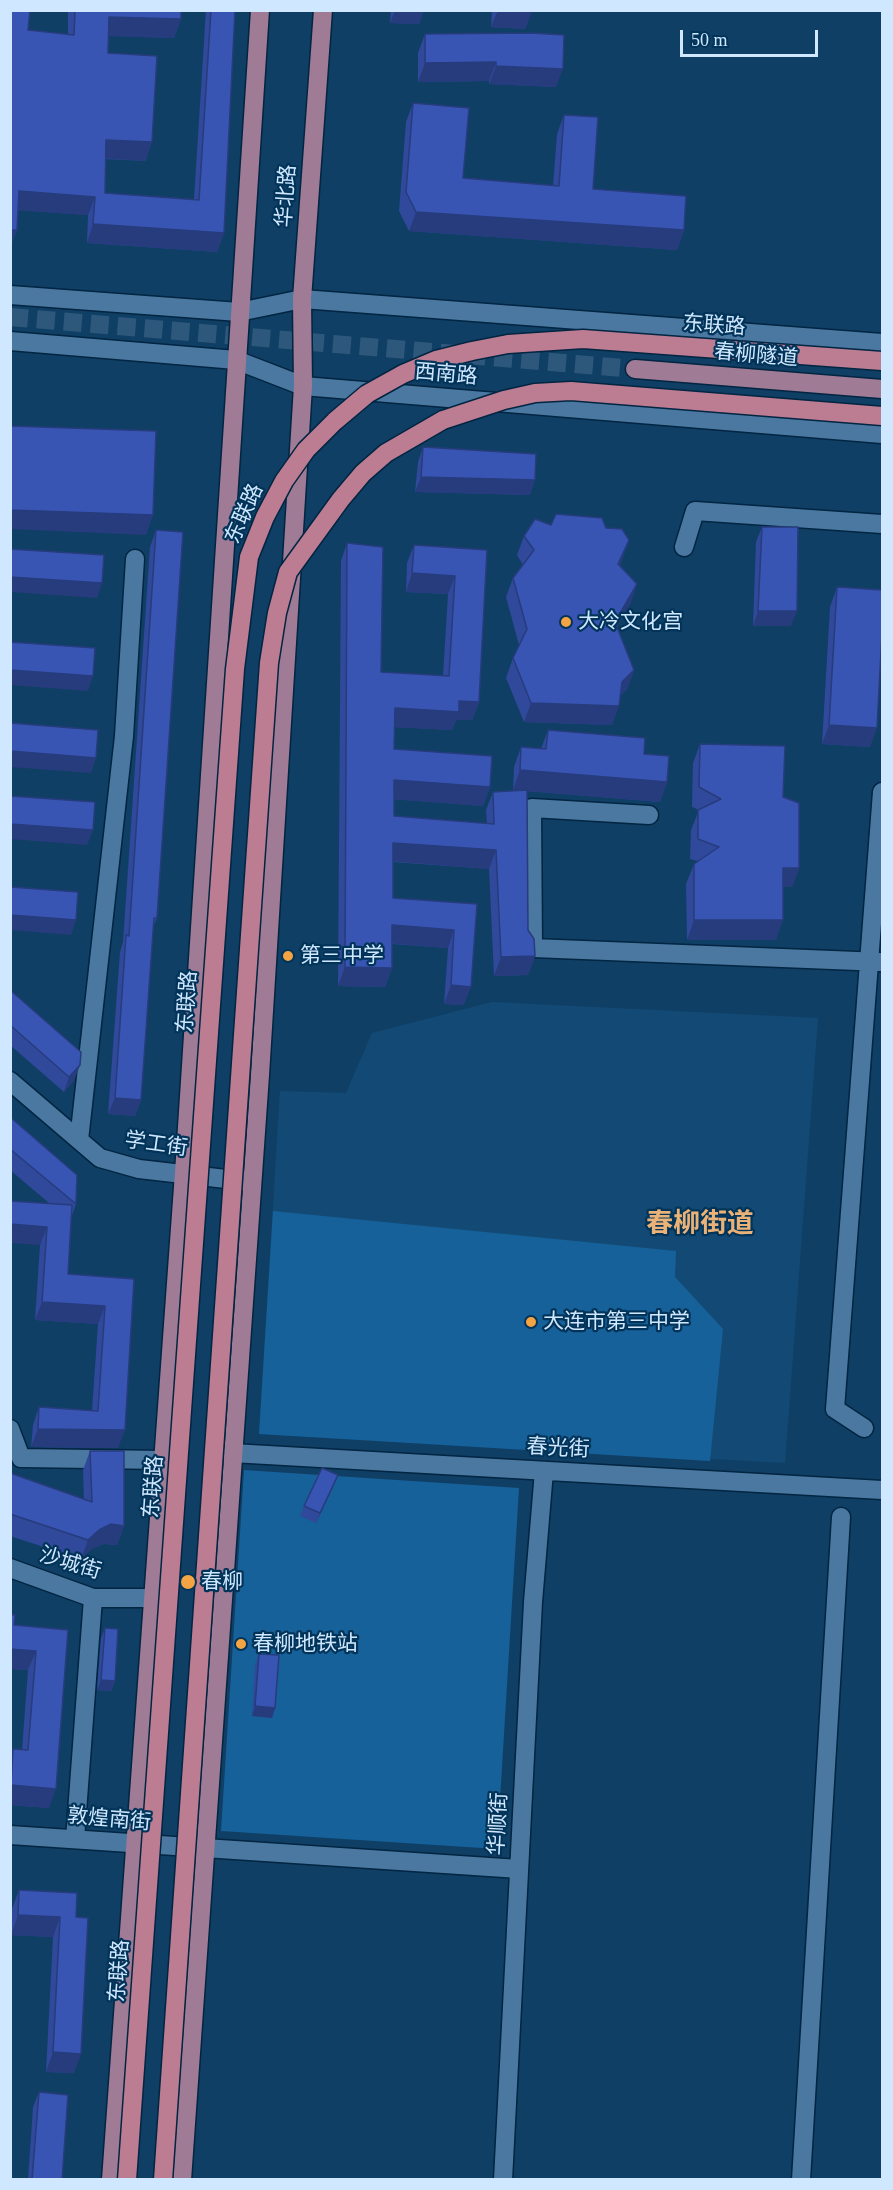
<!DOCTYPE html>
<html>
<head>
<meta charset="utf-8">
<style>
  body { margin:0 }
  #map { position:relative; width:893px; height:2190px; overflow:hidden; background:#103f65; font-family:"Times New Roman",serif }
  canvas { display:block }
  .frame { position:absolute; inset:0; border:12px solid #cfe7ff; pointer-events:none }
  .scale { position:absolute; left:680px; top:30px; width:138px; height:27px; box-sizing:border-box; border:3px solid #cfe7ff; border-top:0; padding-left:8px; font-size:18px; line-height:21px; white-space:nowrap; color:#cfe7ff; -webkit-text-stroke:4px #023459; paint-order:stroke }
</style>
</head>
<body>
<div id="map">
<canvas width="893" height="2190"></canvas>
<div class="frame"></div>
<div class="scale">50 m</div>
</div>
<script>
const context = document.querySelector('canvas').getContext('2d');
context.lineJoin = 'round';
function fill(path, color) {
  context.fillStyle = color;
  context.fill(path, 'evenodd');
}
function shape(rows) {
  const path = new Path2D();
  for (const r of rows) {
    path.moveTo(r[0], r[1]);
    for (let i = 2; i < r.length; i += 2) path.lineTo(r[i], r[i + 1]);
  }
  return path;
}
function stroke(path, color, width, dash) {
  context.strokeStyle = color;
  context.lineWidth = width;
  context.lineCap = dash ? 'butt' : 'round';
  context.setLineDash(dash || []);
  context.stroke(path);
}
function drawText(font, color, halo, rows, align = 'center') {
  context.font = font + ' "Times New Roman","Noto Sans SC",serif';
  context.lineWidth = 4.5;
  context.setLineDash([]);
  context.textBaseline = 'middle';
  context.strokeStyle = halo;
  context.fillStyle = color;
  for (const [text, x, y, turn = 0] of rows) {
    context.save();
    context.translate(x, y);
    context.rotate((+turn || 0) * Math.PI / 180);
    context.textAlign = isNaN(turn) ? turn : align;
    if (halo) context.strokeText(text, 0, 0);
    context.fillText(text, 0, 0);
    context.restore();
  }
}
fill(shape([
  [492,1002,818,1018,785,1463,259,1434,280,1091,346,1093,372,1033]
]), '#134a75');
fill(shape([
  [273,1211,676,1251,675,1277,723,1329,710,1461,259,1434],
  [244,1470,519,1488,497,1849,221,1831]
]), '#17619a');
stroke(shape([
  [10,317,635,369]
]), '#2d587c', 18, [18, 9]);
const minor = shape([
  [684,547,695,511,882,524],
  [649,815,532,808,533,948,882,962],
  [10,1081,100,1158,139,1169,252,1182],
  [79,1140,124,736,135,559],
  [864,1428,835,1409,882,792],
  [10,1429,21,1458,164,1460],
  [232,1453,882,1490],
  [10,1568,93,1598,153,1598],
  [10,1835,519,1869],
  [75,1839,93,1598],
  [503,2180,533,1602,544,1471],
  [801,2180,841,1517]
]);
const secondary = shape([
  [10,295,239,312,302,299,882,343],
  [10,341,236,360,303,386,882,434]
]);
const primary = shape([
  [635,369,882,389],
  [111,2180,184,1173,260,10],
  [182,2180,260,1075,303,386,302,299,323,10]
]);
stroke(minor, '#022541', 21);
stroke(secondary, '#022541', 21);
stroke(primary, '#022541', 21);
stroke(minor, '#4a78a1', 18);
stroke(secondary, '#4a78a1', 18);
stroke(primary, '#9f7b96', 18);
const trunkBridge = shape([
  [127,2180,235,669,249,557,265,517,284,481,306,450,335,421,367,394,403,374,436,360,472,351,508,344,583,339,882,361],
  [163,2180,269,663,277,613,288,572,341,499,363,473,386,453,443,420,504,400,535,393,571,391,882,416]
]);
stroke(trunkBridge, '#022541', 21, []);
stroke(trunkBridge, '#bc7c92', 18);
fill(shape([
  [10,10,28,30,68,34,68,10,181,10,181,19,174,38,108,36,108,53,146,161,105,159,105,193,194,199,206,10,235,10,224,233,217,252,87,243,88,215,18,210,17,230,10,247],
  [391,10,424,10,419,24,390,23],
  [492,10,532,10,525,29,491,27],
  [425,34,556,87,489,84,489,81,418,82,418,53],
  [413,103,463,178,553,186,557,134,564,115,593,189,684,230,677,250,409,231,399,211,406,122],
  [423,447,530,495,415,492,418,462],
  [551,525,606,528,629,540,620,565,637,584,630,604,617,626,634,670,627,689,620,696,612,725,524,722,506,678,513,658,519,645,506,597,513,578,523,565,517,555,524,536],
  [762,527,791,626,753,626,756,542],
  [156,530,157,918,153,927,141,1100,135,1116,108,1114,120,952,123,942,150,547],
  [347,543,381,672,443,676,448,594,406,592,407,563,414,545,487,550,479,702,472,720,456,720,452,730,395,727,394,749,490,787,483,806,394,799,394,816,487,824,486,810,493,792,522,790,513,790,514,767,521,747,541,749,548,730,644,754,667,782,660,802,527,791,528,930,535,956,528,975,494,976,489,869,393,862,393,898,477,904,464,1005,444,1004,448,948,392,944,392,968,385,987,338,986,341,561],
  [837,587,870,747,822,744,830,607],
  [700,744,783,797,799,868,792,887,783,887,776,940,687,940,686,884,694,864,698,861,690,859,691,830,699,810,692,807,693,763],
  [10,990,80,1065,74,1080,64,1092,10,1045],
  [10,1117,76,1204,71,1218,68,1274,134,1279,118,1448,31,1447,33,1425,39,1407,92,1411,98,1324,35,1320,40,1245,49,1203,10,1170],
  [90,1451,124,1526,117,1545,104,1544,91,1549,81,1559,10,1536,10,1473,84,1499,83,1470],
  [338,1475,334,1485,316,1523,300,1516,304,1506],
  [10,1615,14,1625,68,1630,49,1808,10,1805,10,1757,13,1749,22,1750,28,1670,10,1669],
  [105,1628,115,1681,111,1691,97,1690,101,1638],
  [259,1654,275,1708,272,1718,252,1716,255,1664],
  [19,1890,76,1917,74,2073,46,2072,53,1937,11,1935,12,1909],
  [39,2092,62,2180,28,2180,33,2107]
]), '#30499a');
fill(shape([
  [395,10,424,10,419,24,390,23],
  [498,10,532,11,525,29,491,27],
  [109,17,181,19,174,38,102,36],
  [496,62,489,81,418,82,425,63],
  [496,66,563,69,556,87,489,84],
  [106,140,152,142,146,161,99,158],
  [19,191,95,197,88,215,12,210],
  [416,212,684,230,677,250,409,231],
  [93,224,224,233,217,252,87,243],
  [10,230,17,230,10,247],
  [421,477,535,480,530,495,415,492],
  [10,510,153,515,146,535,10,529],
  [629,540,622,560,611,583,618,564],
  [412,573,455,576,448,594,406,592],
  [10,577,102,583,97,598,10,592],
  [637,584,630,604,608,641,615,622],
  [758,611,797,611,791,626,753,626],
  [10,670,93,676,88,691,10,685],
  [634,670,627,689,615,701,622,682],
  [459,701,479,702,472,720,456,720,452,730,388,727,395,708],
  [531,703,619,706,612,725,524,722],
  [829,725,877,728,870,747,822,744],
  [10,751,96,758,91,773,10,767],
  [520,770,667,782,660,802,513,790],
  [394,780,490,787,483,806,387,799],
  [10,824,93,830,87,845,10,839],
  [393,843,496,850,489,869,387,861],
  [783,868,799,868,792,887,776,887],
  [10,915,76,920,71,935,10,930],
  [694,920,783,920,776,940,687,940],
  [392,925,454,930,448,948,386,943],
  [535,956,528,975,494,976,501,957],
  [345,967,392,968,385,987,338,986],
  [451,985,471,987,464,1005,444,1004],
  [80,1065,74,1080,64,1092,69,1077],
  [115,1098,141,1100,135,1116,108,1114],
  [10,1224,47,1227,40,1245,10,1243],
  [42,1302,105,1306,98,1324,35,1320],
  [38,1429,125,1430,118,1448,31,1447],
  [338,1475,334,1485,316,1523,320,1513],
  [111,1524,124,1526,117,1545,104,1544,91,1549,81,1559,88,1540,99,1530],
  [10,1649,36,1651,28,1670,10,1669],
  [101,1680,115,1681,111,1691,97,1690],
  [255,1706,275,1708,272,1718,252,1716],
  [11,1785,56,1789,49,1808,10,1805],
  [18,1915,60,1917,53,1937,11,1935],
  [53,2052,81,2054,74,2073,46,2072]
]), '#273c7d');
const building = shape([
  [10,10,30,10,28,30,74,35,75,10,181,10,181,19,109,17,108,53,157,56,152,142,106,140,105,193,199,200,211,10,235,10,224,233,93,224,95,197,19,191,17,230,10,230,10,10],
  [531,33,564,35,563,69,496,66,496,62,425,63,425,34,531,33],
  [413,103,469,108,463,178,559,186,564,115,598,117,593,189,686,196,684,230,416,212,406,192,413,103],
  [10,426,156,431,153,515,10,510,10,426],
  [423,447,536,454,535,480,421,477,423,447],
  [556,514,602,518,606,528,622,529,629,540,618,564,637,584,615,622,634,670,622,682,619,706,531,703,513,658,527,629,513,578,534,550,524,536,535,519,551,525,556,514],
  [762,527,798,527,797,611,758,611,762,527],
  [156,530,183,532,157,918,154,918,141,1100,115,1098,126,935,129,936,156,530],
  [347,543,383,547,381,672,449,676,455,576,412,573,414,545,487,550,479,702,459,701,459,712,395,708,394,749,492,756,490,787,394,780,394,816,494,824,493,792,527,790,528,930,534,939,535,956,501,957,496,850,393,843,393,898,477,904,471,987,451,985,454,930,392,925,392,968,345,967,347,543],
  [10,549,104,555,102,583,10,577,10,549],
  [837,587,882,590,882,632,877,728,829,725,837,587],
  [10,642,95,648,93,676,10,670,10,642],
  [10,723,98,730,96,758,10,751,10,723],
  [548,730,645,738,644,754,669,756,667,782,520,770,521,747,546,749,548,730],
  [700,744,785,746,783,797,799,803,799,868,783,868,783,920,694,920,694,864,719,847,698,839,698,810,721,799,699,787,700,744],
  [10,796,95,802,93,830,10,824,10,796],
  [10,887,78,892,76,920,10,915,10,887],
  [10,990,81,1052,80,1065,69,1077,10,1025,10,990],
  [10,1117,77,1175,76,1204,10,1149,10,1117],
  [10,1201,72,1205,68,1274,134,1279,125,1430,38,1429,39,1407,98,1411,105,1306,42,1302,47,1227,10,1224,10,1201],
  [90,1451,124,1451,124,1526,111,1524,99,1530,88,1540,10,1514,10,1473,92,1502,90,1451],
  [322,1468,338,1475,320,1513,304,1506,322,1468],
  [10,1615,15,1615,14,1625,68,1630,56,1789,11,1785,13,1749,28,1750,36,1651,10,1649,10,1615],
  [105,1628,118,1629,115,1681,101,1680,105,1628],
  [259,1654,279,1655,275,1708,255,1706,259,1654],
  [19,1890,77,1893,76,1917,88,1918,81,2054,53,2052,60,1917,18,1915,19,1890],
  [39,2092,68,2095,62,2180,32,2180,39,2092]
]);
fill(building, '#3855b3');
stroke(building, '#273c7d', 1.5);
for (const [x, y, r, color] of [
  [566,622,6,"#f4a443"],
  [288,956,6,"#f4a443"],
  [531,1322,6,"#f4a443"],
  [188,1582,8,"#f4a443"],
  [241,1644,6,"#f4a443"]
]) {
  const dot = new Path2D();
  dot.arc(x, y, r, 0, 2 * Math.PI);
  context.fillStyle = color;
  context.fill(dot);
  stroke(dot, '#023459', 2);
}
drawText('21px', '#cfe7ff', '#023459', [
  ["华北路",287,196,-86],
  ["东联路",714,326,4],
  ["春柳隧道",756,356,5],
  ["西南路",446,375,5],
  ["东联路",245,514,-66],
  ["东联路",188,1002,-86],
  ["学工街",156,1145,8],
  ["春光街",558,1449,3],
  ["东联路",154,1487,-86],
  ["沙城街",70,1564,17],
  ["敦煌南街",109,1820,5],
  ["华顺街",499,1824,-87],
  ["东联路",120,1971,-86]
]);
drawText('21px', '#cfe7ff', '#023459', [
  ["大冷文化宫",578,622],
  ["第三中学",300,956],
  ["大连市第三中学",543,1322],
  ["春柳",201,1582],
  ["春柳地铁站",253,1644]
], 'left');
drawText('bold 27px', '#eab277', '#023459', [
  ["春柳街道",700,1225]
]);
</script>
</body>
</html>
